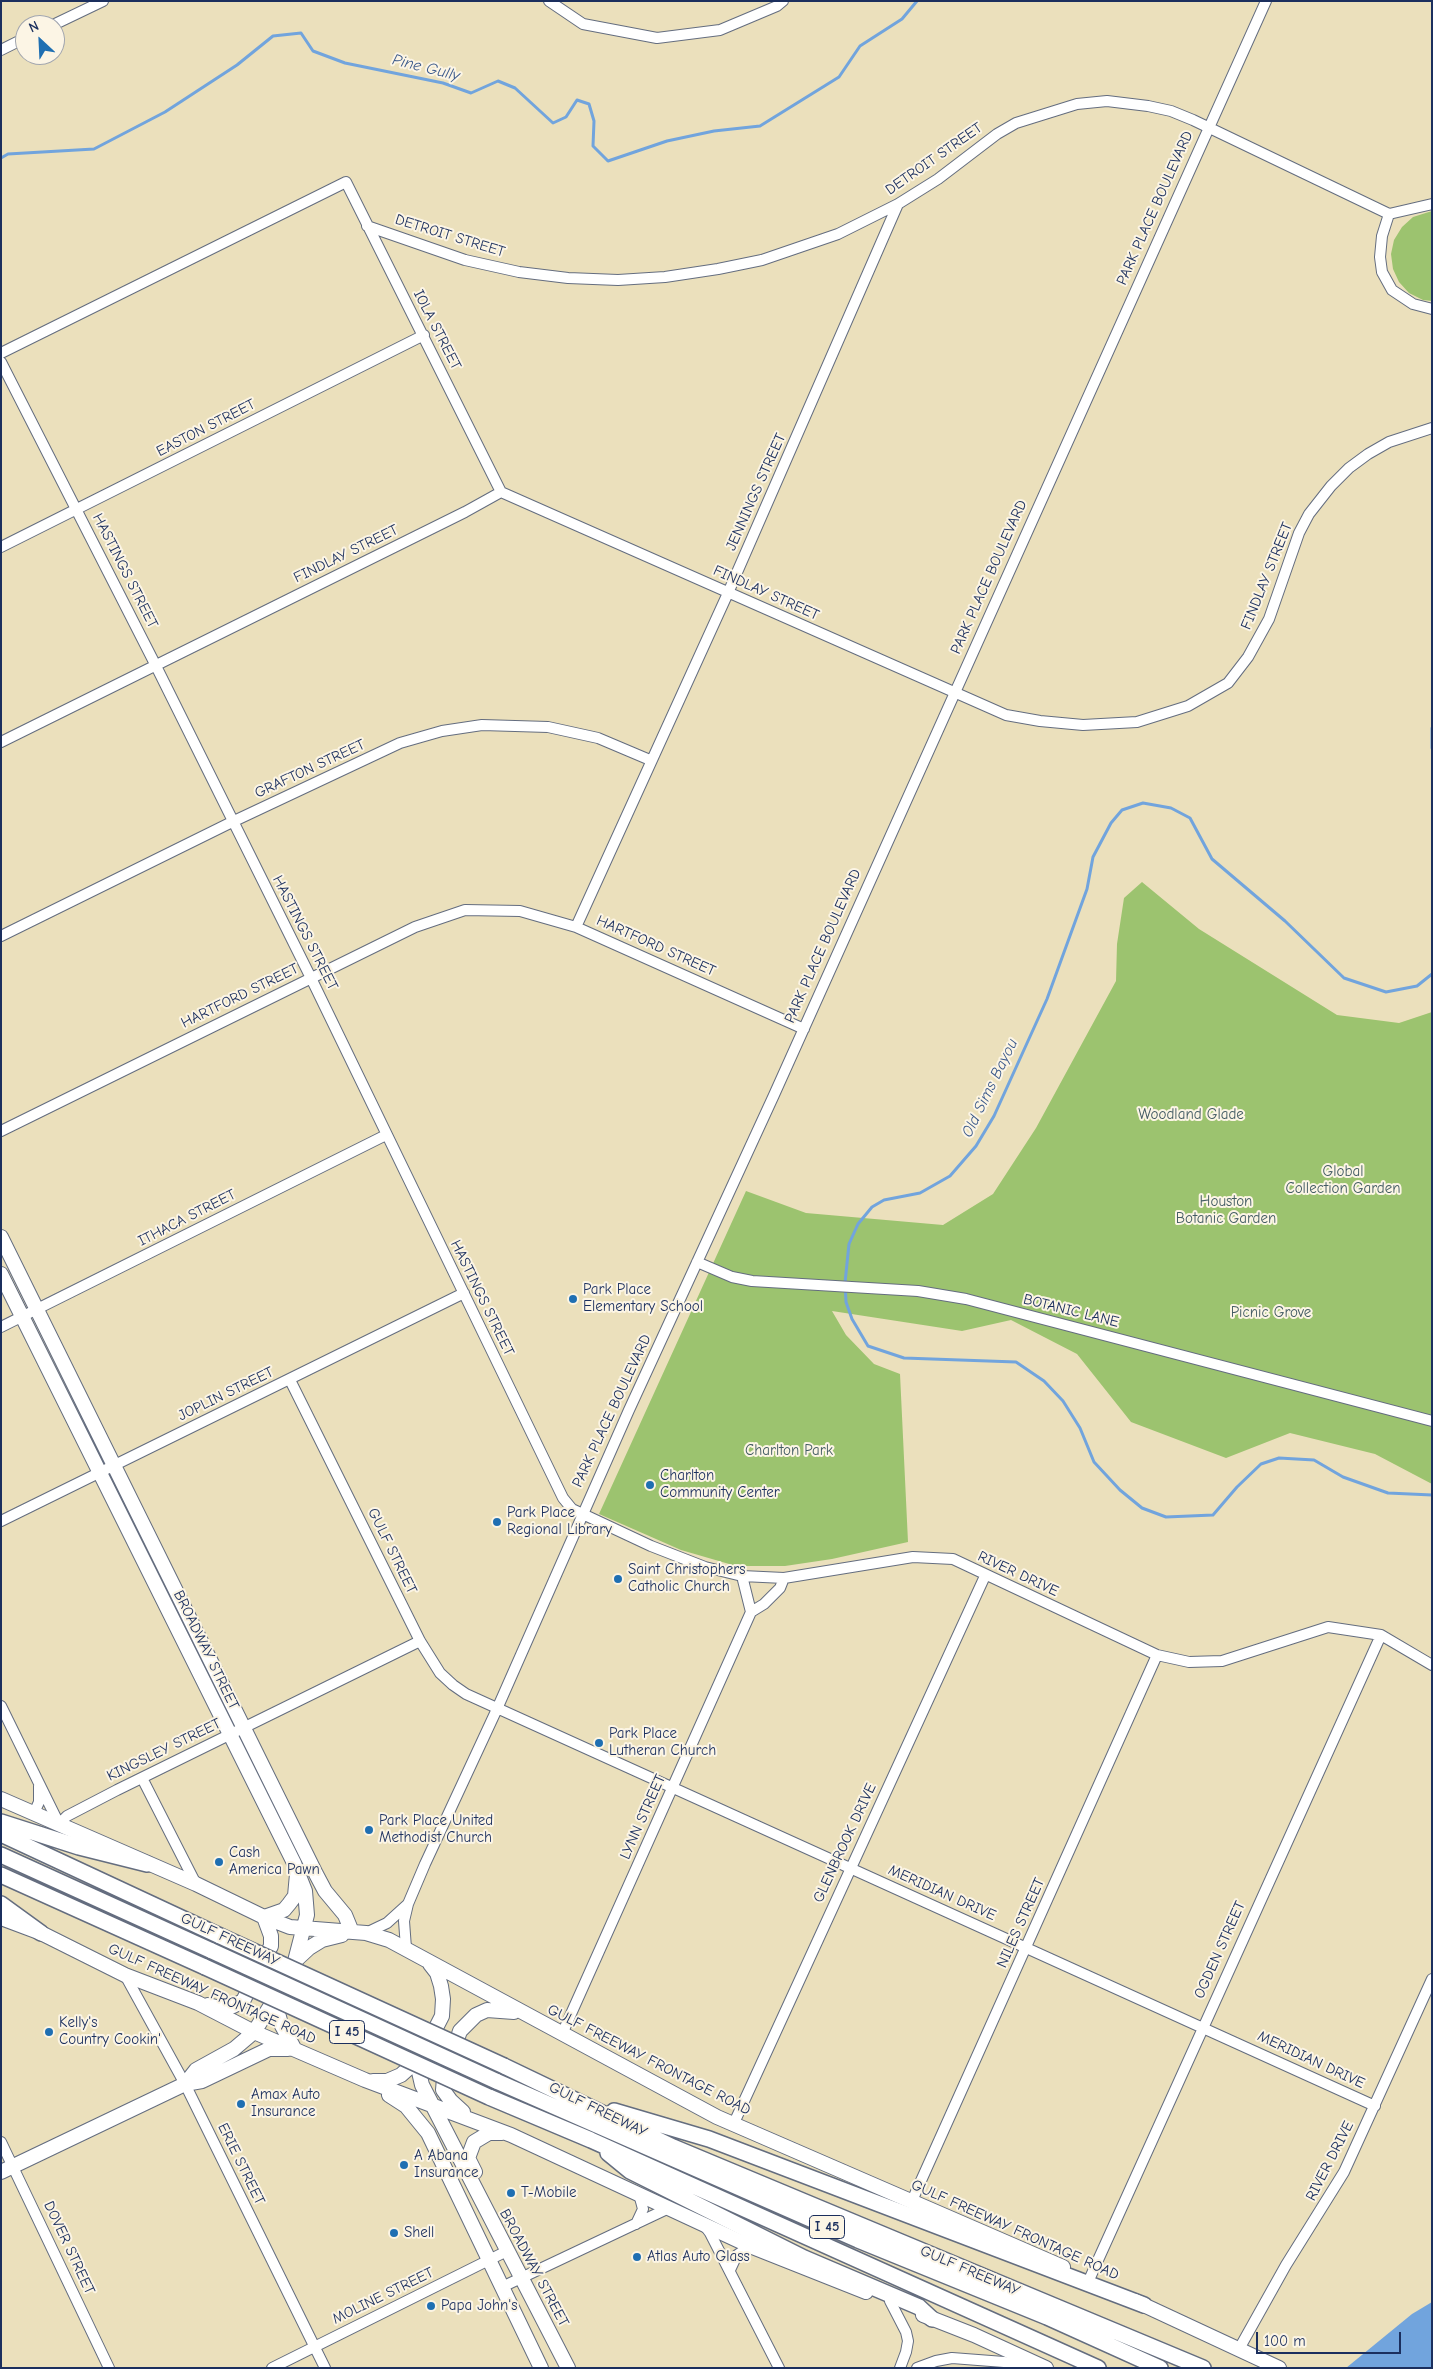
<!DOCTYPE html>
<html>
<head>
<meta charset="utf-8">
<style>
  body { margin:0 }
  #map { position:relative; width:1433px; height:2369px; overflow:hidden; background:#ebe0bc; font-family:"Comic Neue",sans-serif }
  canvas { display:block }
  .frame { position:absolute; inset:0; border:2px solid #1b2f5e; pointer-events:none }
  .north { position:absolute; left:15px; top:15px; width:50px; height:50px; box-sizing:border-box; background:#fcf5e5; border:1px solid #a2a6af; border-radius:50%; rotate:335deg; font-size:14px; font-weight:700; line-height:20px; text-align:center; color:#1b2f5e }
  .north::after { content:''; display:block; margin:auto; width:18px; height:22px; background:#1f6fb2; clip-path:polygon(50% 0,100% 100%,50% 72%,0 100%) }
  .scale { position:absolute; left:1256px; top:2332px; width:145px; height:22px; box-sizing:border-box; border:2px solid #1b2f5e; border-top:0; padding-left:6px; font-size:15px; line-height:18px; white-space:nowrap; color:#1b2f5e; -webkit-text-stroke:4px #fcf5e5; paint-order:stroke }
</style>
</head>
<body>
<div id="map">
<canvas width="1433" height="2369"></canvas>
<div class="frame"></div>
<div class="north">N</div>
<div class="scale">100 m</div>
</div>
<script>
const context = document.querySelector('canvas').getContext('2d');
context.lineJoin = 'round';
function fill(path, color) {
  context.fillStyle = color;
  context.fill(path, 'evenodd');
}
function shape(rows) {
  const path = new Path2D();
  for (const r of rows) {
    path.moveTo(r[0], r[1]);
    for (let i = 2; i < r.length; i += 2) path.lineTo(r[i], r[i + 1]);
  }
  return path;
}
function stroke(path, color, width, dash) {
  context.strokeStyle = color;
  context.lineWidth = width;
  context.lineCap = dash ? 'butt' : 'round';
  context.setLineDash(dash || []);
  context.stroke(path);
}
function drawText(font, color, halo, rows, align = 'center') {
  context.font = font + ' "Comic Neue",sans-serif';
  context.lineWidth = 4;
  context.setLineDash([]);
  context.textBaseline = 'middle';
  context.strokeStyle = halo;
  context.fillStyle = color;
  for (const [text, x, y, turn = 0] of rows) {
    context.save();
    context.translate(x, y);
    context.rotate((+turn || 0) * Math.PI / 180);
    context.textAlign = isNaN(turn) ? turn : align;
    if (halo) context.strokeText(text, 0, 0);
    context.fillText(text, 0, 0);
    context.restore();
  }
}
fill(shape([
  [1432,211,1432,301,1423,300,1409,293,1399,282,1393,269,1391,254,1394,240,1402,227,1413,217],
  [1142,882,1199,929,1337,1015,1399,1023,1432,1012,1432,1484,1375,1454,1290,1433,1226,1458,1131,1422,1077,1354,1011,1320,962,1331,832,1311,846,1335,874,1364,900,1374,908,1542,832,1559,785,1566,736,1566,681,1550,599,1514,746,1191,806,1213,943,1225,993,1194,1036,1128,1116,981,1117,944,1124,898]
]), '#9cc36f');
fill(shape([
  [1432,2302,1432,2368,1346,2368,1412,2314]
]), '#71a4dd');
stroke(shape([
  [1,158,8,154,94,149,165,112,237,65,273,36,301,33,313,51,345,63,443,83,471,93,498,81,515,88,553,123,566,117,577,100,589,104,594,121,593,146,608,161,667,141,714,131,760,126,839,77,860,46,902,19,917,1],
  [1432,728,1432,748],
  [1432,974,1417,986,1386,992,1344,978,1285,921,1212,859,1190,818,1171,808,1143,803,1122,810,1111,823,1093,857,1087,889,1047,999,994,1116,976,1146,950,1176,920,1193,884,1200,872,1207,858,1224,849,1244,845,1283,846,1302,852,1319,868,1346,904,1358,1016,1362,1044,1381,1063,1401,1080,1428,1094,1462,1120,1490,1142,1508,1166,1517,1213,1515,1237,1487,1261,1464,1279,1458,1314,1460,1343,1477,1388,1493,1432,1495]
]), '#71a4dd', 3);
const minor = shape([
  [549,1,583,24,657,38,720,30,777,6,783,1],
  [53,25,103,1],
  [1,50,25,38],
  [1432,204,1389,214,1382,236,1380,257,1382,272,1392,290,1413,304,1432,309],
  [367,226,465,260,519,272,568,278,618,280,665,277,718,269,762,260,838,234,898,204,938,179,997,134,1016,123,1077,104,1107,101,1148,106,1171,111,1193,120,1389,214],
  [1,353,346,182,501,492],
  [1,362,155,664,311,978,563,1498,572,1509,651,1546,705,1567,742,1576,784,1578,913,1557,953,1559,1157,1655,1189,1662,1222,1661,1328,1627,1381,1635,1432,1665],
  [1,547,424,335],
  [1,742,465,512,501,492,1006,715,1040,721,1083,725,1137,722,1188,706,1228,683,1248,657,1269,619,1299,533,1309,514,1331,486,1349,468,1368,454,1389,442,1432,428],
  [576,927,728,593,898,204],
  [1,936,232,822,400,743,442,731,482,725,548,727,598,738,650,760],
  [1,1131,415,927,465,910,520,911,576,927,804,1029],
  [697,1262,732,1277,752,1281,918,1291,966,1299,1432,1421],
  [1,1327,386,1135],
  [290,1380,420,1641,440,1673,453,1685,466,1694,1375,2106],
  [1,1521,464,1293],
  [751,1612,764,1604,780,1588,784,1578],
  [1,1706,59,1824,67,1816,117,1790,420,1641],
  [142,1778,196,1884],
  [34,1813,39,1802,39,1786],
  [366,1933,387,1923,408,1904],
  [406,1948,404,1921,408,1904,425,1864,497,1709,629,1410,774,1095,1266,1],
  [125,1975,185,2084,325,2368],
  [562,2034,751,1612,742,1576],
  [734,2123,985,1576],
  [1,2142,109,2368],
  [911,2203,1157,1655],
  [636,2224,643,2209,639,2194],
  [704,2225,710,2233,779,2368],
  [730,2270,737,2255,750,2246],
  [1089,2280,1381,1635],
  [502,2287,669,2208],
  [890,2301,906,2332,908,2341,906,2352,900,2368],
  [1239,2349,1286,2265,1344,2172,1432,1979],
  [272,2368,507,2251],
  [917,2368,936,2361,952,2358,1030,2364]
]);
const major = shape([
  [1,1237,316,1874,325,1891,345,1915,352,1932],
  [1,1274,294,1863,305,1891,307,1915,295,1961,278,1994,254,2032,234,2049,196,2070,185,2084],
  [1,1799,196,1884,264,1917,290,1927,366,1933,389,1940,717,2117,1063,2267],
  [264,1917,284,1910,289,1904,295,1896,297,1874],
  [1,1918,41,1933,125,1975,198,2003,254,2032,365,2080,511,2135,750,2246,866,2292],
  [295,1961,309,1948,322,1940,342,1935],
  [430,1964,437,1973,441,1986,443,1999,442,2016,421,2057,419,2072,422,2085,568,2368],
  [278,1995,278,2013,281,2024,294,2048],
  [208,2005,220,2008,233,2006,243,2001,271,1946,271,1936,264,1917],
  [373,2081,387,2081,401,2075,421,2057],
  [389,2095,406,2106,428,2133,541,2368],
  [463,2112,451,2101,443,2090,444,2078,460,2031,476,2015,487,2010,514,2012],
  [1,2172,185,2084,202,2081,269,2049,288,2049],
  [475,2172,468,2158,474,2142,489,2133,502,2133],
  [1135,2301,1279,2368],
  [923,2315,974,2335,1046,2368]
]);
const highway = shape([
  [1,1822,79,1847,147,1864],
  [1,1834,220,1936],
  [1,1855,212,1951],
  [1,1875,205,1967],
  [1,1904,41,1933],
  [504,2066,673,2147,1203,2368],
  [496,2081,858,2240,1047,2317,1160,2368],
  [489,2097,591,2140,1098,2368],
  [614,2111,709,2139,1144,2305],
  [608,2153,630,2171,804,2258,919,2307,932,2319]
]);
stroke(minor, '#646d7f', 12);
stroke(major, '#646d7f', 16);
stroke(highway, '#646d7f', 18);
stroke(minor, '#fff', 10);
stroke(major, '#fff', 14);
stroke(highway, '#fff', 15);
const highwayBridge = shape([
  [220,1936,504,2066],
  [212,1951,496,2081],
  [205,1967,489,2097]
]);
stroke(highwayBridge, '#646d7f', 18, []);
stroke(highwayBridge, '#fff', 15);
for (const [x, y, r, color] of [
  [573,1299,5,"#1f6fb2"],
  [650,1485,5,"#1f6fb2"],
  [497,1522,5,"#1f6fb2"],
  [618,1579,5,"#1f6fb2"],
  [599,1743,5,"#1f6fb2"],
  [369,1830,5,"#1f6fb2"],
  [219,1862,5,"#1f6fb2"],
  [49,2032,5,"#1f6fb2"],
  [241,2104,5,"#1f6fb2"],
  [404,2165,5,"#1f6fb2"],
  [511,2193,5,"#1f6fb2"],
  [394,2233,5,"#1f6fb2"],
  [637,2257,5,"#1f6fb2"],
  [431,2306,5,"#1f6fb2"]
]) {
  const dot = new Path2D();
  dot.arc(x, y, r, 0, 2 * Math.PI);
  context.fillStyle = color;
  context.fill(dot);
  stroke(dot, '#fcf5e5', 2);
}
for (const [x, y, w] of [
  [347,2032,35],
  [827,2227,35]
]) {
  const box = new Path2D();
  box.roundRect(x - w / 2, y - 11.5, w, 23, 4);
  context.fillStyle = '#fcf5e5';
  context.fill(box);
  stroke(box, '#1b2f5e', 1);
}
drawText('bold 14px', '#1b2f5e', null, [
  ["I 45",347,2032],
  ["I 45",827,2227]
]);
drawText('15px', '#1b2f5e', '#fcf5e5', [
  ["DETROIT STREET",934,159,-35],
  ["PARK PLACE BOULEVARD",1155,208,-66],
  ["DETROIT STREET",450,236,17],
  ["IOLA STREET",437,330,63],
  ["EASTON STREET",206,428,-27],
  ["JENNINGS STREET",756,492,-66],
  ["FINDLAY STREET",346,554,-26],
  ["HASTINGS STREET",125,571,63],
  ["FINDLAY STREET",1267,576,-68],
  ["PARK PLACE BOULEVARD",989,577,-66],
  ["FINDLAY STREET",766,593,24],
  ["GRAFTON STREET",310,769,-25],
  ["HASTINGS STREET",305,933,63],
  ["HARTFORD STREET",656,946,24],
  ["PARK PLACE BOULEVARD",823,946,-66],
  ["HARTFORD STREET",240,996,-26],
  ["ITHACA STREET",187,1218,-27],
  ["HASTINGS STREET",482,1298,64],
  ["BOTANIC LANE",1071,1311,14],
  ["JOPLIN STREET",226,1394,-26],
  ["PARK PLACE BOULEVARD",612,1411,-65],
  ["GULF STREET",392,1551,64],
  ["RIVER DRIVE",1018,1574,25],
  ["BROADWAY STREET",206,1650,64],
  ["KINGSLEY STREET",164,1750,-26],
  ["LYNN STREET",643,1817,-66],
  ["GLENBROOK DRIVE",845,1843,-65],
  ["MERIDIAN DRIVE",942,1893,24],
  ["NILES STREET",1021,1923,-66],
  ["GULF FREEWAY",230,1940,25],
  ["OGDEN STREET",1220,1950,-66],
  ["GULF FREEWAY FRONTAGE ROAD",212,1994,24],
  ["GULF FREEWAY FRONTAGE ROAD",649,2060,27],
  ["MERIDIAN DRIVE",1311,2060,25],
  ["GULF FREEWAY",598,2110,26],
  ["RIVER DRIVE",1330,2161,-63],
  ["ERIE STREET",241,2164,64],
  ["GULF FREEWAY FRONTAGE ROAD",1015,2230,24],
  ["DOVER STREET",69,2248,65],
  ["BROADWAY STREET",534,2268,62],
  ["GULF FREEWAY",970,2271,23],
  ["MOLINE STREET",383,2296,-26]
]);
drawText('15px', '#425b63', '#fcf5e5', [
  ["Woodland Glade",1191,1115],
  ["Global",1343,1172],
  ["Collection Garden",1343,1189],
  ["Houston",1226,1202],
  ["Botanic Garden",1226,1219],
  ["Picnic Grove",1271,1313],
  ["Charlton Park",789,1451]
]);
drawText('15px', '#1b2f5e', '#fcf5e5', [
  ["Park Place",583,1290],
  ["Elementary School",583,1307],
  ["Charlton",660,1476],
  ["Community Center",660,1493],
  ["Park Place",507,1513],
  ["Regional Library",507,1530],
  ["Saint Christophers",628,1570],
  ["Catholic Church",628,1587],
  ["Park Place",609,1734],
  ["Lutheran Church",609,1751],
  ["Park Place United",379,1821],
  ["Methodist Church",379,1838],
  ["Cash",229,1853],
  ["America Pawn",229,1870],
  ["Kelly's",59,2023],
  ["Country Cookin'",59,2040],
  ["Amax Auto",251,2095],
  ["Insurance",251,2112],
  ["A Abana",414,2156],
  ["Insurance",414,2173],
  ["T-Mobile",521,2193],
  ["Shell",404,2233],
  ["Atlas Auto Glass",647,2257],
  ["Papa John's",441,2306]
], 'left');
drawText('italic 16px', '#39588a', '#fcf5e5', [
  ["Pine Gully",426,68,14],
  ["Old Sims Bayou",990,1088,-64]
]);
</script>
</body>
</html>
